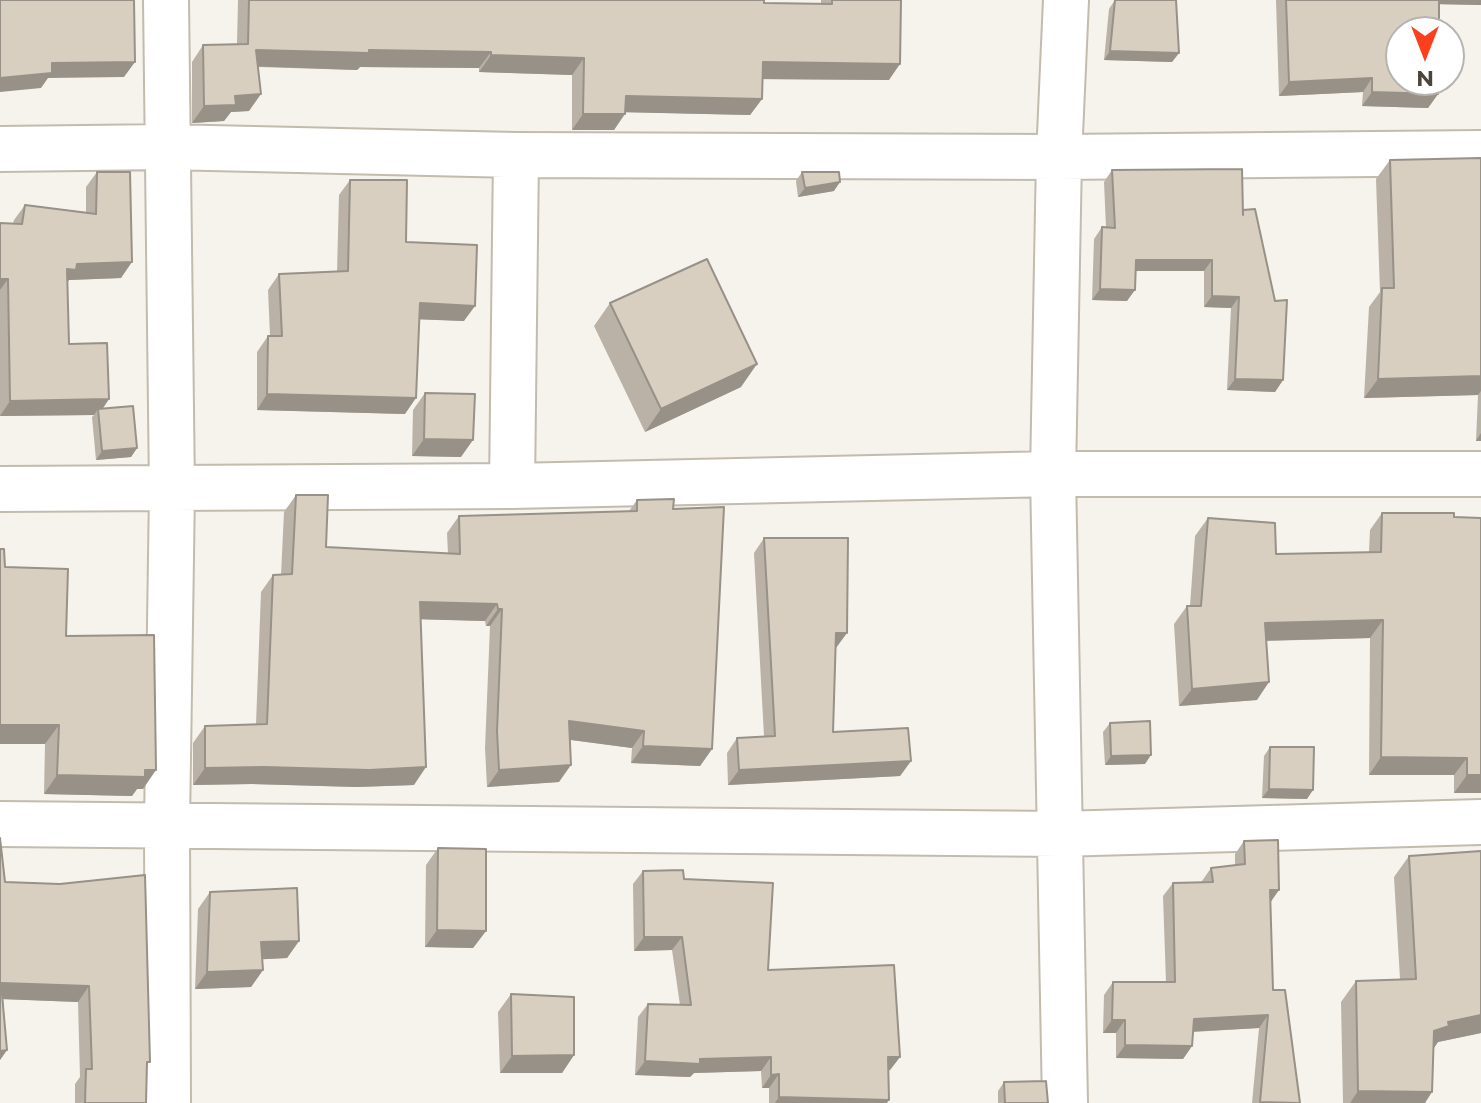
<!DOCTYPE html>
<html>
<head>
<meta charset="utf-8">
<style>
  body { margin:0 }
  #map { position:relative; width:1481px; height:1103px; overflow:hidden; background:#f6f3ec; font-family:Montserrat,sans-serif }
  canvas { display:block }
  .north { position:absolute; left:1385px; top:16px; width:80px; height:80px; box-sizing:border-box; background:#fff; border:2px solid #b7b4b0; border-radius:50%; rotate:180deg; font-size:22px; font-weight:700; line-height:32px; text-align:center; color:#4b4439 }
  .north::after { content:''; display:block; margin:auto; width:28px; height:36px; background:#fc3f1d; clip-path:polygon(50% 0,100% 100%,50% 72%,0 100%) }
</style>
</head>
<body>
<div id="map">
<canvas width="1481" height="1103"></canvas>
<div class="north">N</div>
</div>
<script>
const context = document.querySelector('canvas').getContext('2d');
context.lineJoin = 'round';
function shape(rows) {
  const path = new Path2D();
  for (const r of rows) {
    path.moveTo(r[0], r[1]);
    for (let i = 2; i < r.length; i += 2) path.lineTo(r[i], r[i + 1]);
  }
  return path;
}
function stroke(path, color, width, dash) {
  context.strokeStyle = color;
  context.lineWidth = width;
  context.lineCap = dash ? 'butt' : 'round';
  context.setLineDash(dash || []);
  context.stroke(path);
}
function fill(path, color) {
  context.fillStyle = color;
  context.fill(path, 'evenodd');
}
const minor = shape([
  [166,0,172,490,167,824,168,1103],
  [0,149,166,147,516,155,1059,157,1481,153],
  [512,486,516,155],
  [0,489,512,486,1053,474,1481,474],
  [0,824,1059,834,1481,822],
  [1065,1103,1053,474,1059,157,1066,0]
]);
stroke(minor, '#c2bbae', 48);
stroke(minor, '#fff', 44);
fill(shape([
  [238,0,764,0,764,3,821,4,821,0,901,0,889,80,762,79,762,99,750,115,625,112,614,130,572,130,572,75,479,72,479,68,360,67,357,70,258,67,249,111,231,112,224,121,192,123,192,62,203,45,237,44],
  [1115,0,1179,53,1172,62,1104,60,1109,9],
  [1276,0,1481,0,1481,5,1439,4,1438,94,1428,108,1362,106,1363,92,1279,96],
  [1481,158,1481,441,1476,441,1478,395,1364,398,1369,307,1380,292,1376,179,1390,160],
  [1112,170,1243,211,1283,380,1275,392,1227,390,1231,308,1204,307,1204,271,1136,271,1127,301,1092,300,1094,239,1102,227,1106,228,1104,182],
  [97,172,121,278,69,280,67,283,69,344,109,399,103,408,137,448,131,457,96,460,92,417,94,415,0,416,0,223,13,224,14,220,25,205,86,212,86,187],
  [802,172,834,191,798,197,796,181],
  [350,180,406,242,464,321,419,319,405,414,257,410,257,352,268,336,270,336,268,290,279,274,337,272,339,195],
  [610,303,741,387,645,432,594,326],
  [425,393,461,457,412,456,413,410],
  [296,495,326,547,448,554,447,533,459,516,629,511,637,500,673,509,712,749,700,766,631,763,632,748,570,740,559,782,487,787,485,748,490,626,486,626,485,621,421,619,414,785,357,787,252,784,193,785,193,743,205,726,256,724,261,592,273,575,281,575,284,512],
  [1382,513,1481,518,1481,793,1454,793,1454,775,1369,775,1370,638,1266,641,1257,700,1179,706,1174,624,1187,606,1190,606,1195,536,1208,518,1276,554,1369,552,1370,530],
  [764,538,836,648,833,732,911,761,900,776,728,785,727,753,737,738,764,736,754,553],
  [0,549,5,567,66,636,143,789,137,789,132,796,44,794,45,744,0,744],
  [1110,723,1145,764,1105,765,1103,732],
  [1270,747,1307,799,1262,798,1264,756],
  [0,838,5,882,60,884,147,1067,146,1103,75,1103,75,1084,80,1077,78,1002,3,999,7,1050,0,1060],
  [1244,841,1270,903,1273,990,1300,1103,1252,1103,1259,1028,1193,1032,1192,1046,1183,1059,1116,1058,1116,1033,1103,1033,1104,995,1113,982,1166,982,1163,896,1173,883,1202,882,1202,881,1211,868,1235,865,1235,854],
  [438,848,486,931,473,948,425,947,426,865],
  [1481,851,1481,1033,1438,1042,1433,1048,1425,1103,1343,1103,1341,1002,1356,981,1400,979,1394,877,1409,856],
  [643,871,684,879,768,970,900,1057,890,1070,888,1071,887,1103,769,1103,769,1088,762,1088,761,1071,694,1073,690,1077,635,1075,638,1017,648,1004,680,1005,672,950,634,951,633,884],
  [210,892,299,941,287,958,262,959,263,970,251,987,195,989,198,909],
  [511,994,574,1055,562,1073,500,1073,498,1012],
  [1004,1082,1048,1103,998,1103,998,1091]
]), '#bab2a6');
fill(shape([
  [1432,0,1481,0,1481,5,1429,4],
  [256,50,369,50,491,52,479,68,360,67,357,70,245,66],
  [1110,51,1179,53,1172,62,1104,60],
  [491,55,584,58,572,75,479,72],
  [135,62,124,77,48,78,41,88,0,92,0,78,52,63],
  [763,62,900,64,889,80,751,79],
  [1372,78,1363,92,1279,96,1289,82],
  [1372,92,1438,94,1428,108,1362,106],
  [261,94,249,111,231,112,224,121,192,123,204,106,235,96],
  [626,96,762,99,750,115,614,112],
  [583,114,625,114,614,130,572,130],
  [840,182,834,191,798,197,805,188],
  [1136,260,1212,260,1204,271,1128,271],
  [132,262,121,278,69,280,65,285,67,269,77,264],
  [0,279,8,279,0,290],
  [1100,289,1135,290,1127,301,1092,300],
  [1212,296,1239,297,1231,308,1204,307],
  [420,303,475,306,464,321,409,319],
  [757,364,741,387,645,432,661,409],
  [1481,376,1481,391,1478,395,1364,398,1378,379],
  [1235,379,1283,380,1275,392,1227,390],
  [267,394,416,398,405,414,257,410],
  [109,399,99,414,98,409,94,415,0,416,10,401],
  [1481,433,1481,441,1476,441],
  [424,439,473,440,461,457,412,456],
  [137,448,131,457,96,460,102,451],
  [420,602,497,604,485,621,408,619],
  [498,609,502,609,490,626,486,626],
  [1383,620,1370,638,1252,641,1265,623],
  [836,633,847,633,836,648],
  [1269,682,1257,700,1179,706,1192,689],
  [569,721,644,731,632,748,557,738],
  [0,725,59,725,45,744,0,744],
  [643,746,712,749,700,766,631,763],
  [1151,755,1145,764,1105,765,1111,756],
  [1381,757,1467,758,1454,775,1369,775],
  [911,761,900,776,728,785,739,770],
  [571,765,559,782,487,787,499,770],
  [264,767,426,767,414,785,357,787,252,784,193,785,205,768],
  [156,770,143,789,137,789,132,796,44,794,57,775],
  [1467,775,1481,775,1481,793,1454,793],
  [1269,789,1313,790,1307,799,1262,798],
  [1270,890,1279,890,1270,903],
  [437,930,486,931,473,948,425,947],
  [644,937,682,937,672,950,634,951],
  [299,941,287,958,249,960,261,942],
  [263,970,251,987,195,989,207,972],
  [1,983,89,986,78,1002,0,999],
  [1268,1015,1259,1028,1185,1032,1194,1019],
  [1481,1015,1481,1033,1438,1042,1434,1048,1419,1052,1434,1031,1448,1022],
  [1112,1020,1125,1020,1116,1033,1103,1033],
  [1125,1045,1192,1046,1183,1059,1116,1058],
  [7,1050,0,1060,0,1051],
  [574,1055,562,1073,500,1073,512,1056],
  [771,1057,761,1071,694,1073,690,1077,635,1075,645,1061],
  [888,1057,900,1057,890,1070,878,1071],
  [779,1074,769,1088,762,1088,771,1075],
  [1358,1091,1432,1092,1425,1103,1350,1103],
  [779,1097,889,1100,887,1103,775,1103]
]), '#979187');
const building = shape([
  [0,0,134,0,135,62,52,63,52,73,0,78,0,0],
  [249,0,764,0,764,3,832,4,832,0,901,0,900,64,763,62,762,99,626,96,625,114,583,114,584,58,491,55,491,52,369,50,369,53,256,50,261,94,235,96,236,105,204,106,203,45,248,44,249,0],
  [1115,0,1176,0,1179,53,1110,51,1115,0],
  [1286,0,1439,0,1439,32,1401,32,1401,80,1438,80,1438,94,1372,92,1372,78,1289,82,1286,0],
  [1481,158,1481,376,1378,379,1382,288,1394,288,1390,160,1481,158],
  [1242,169,1243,215,1243,210,1255,209,1275,301,1287,300,1283,380,1235,379,1239,297,1212,296,1212,260,1136,260,1135,290,1100,289,1102,227,1115,228,1112,170,1242,169],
  [97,172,130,172,132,262,77,264,76,270,67,269,69,344,107,343,109,399,10,401,8,279,0,279,0,223,22,224,25,205,96,214,97,172],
  [802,172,839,172,840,182,805,188,802,172],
  [350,180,407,180,406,242,477,245,475,306,420,303,416,398,267,394,268,336,282,336,279,274,348,271,350,180],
  [707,259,757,364,661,409,610,303,707,259],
  [425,393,475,394,473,440,424,439,425,393],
  [133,406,137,448,102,451,98,409,133,406],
  [296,495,328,495,326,547,460,554,459,516,637,511,637,500,674,499,673,509,724,507,712,749,643,746,644,731,569,721,571,765,499,770,497,731,502,609,498,609,497,604,420,602,426,767,369,770,264,767,205,768,205,726,267,724,273,575,292,574,296,495],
  [1382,513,1454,513,1454,517,1481,518,1481,775,1467,775,1467,758,1381,757,1383,620,1265,623,1269,682,1192,689,1187,606,1201,606,1208,518,1275,523,1276,554,1381,552,1382,513],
  [764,538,848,538,847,633,836,633,833,732,908,728,911,761,739,770,737,738,775,736,764,538],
  [0,549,4,549,5,567,68,569,66,636,154,635,156,770,145,770,145,777,57,775,59,725,0,725,0,549],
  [1150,721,1151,755,1111,756,1110,723,1150,721],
  [1270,747,1314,747,1313,790,1269,789,1270,747],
  [0,838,5,882,60,884,145,875,150,1062,147,1062,146,1103,85,1103,86,1069,92,1069,89,986,1,983,7,1050,0,1051,0,838],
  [1278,840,1279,890,1270,890,1273,990,1285,990,1300,1103,1260,1102,1268,1015,1194,1019,1192,1046,1125,1045,1125,1020,1112,1020,1113,982,1175,982,1173,883,1213,882,1211,868,1245,864,1244,841,1278,840],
  [438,848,486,849,486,931,437,930,438,848],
  [1481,851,1481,1015,1448,1022,1449,1026,1434,1031,1432,1092,1358,1091,1356,981,1416,979,1409,856,1481,851],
  [683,870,684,879,773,883,768,970,894,965,900,1057,888,1057,889,1100,779,1097,779,1074,771,1075,771,1057,700,1059,700,1064,645,1061,648,1004,691,1005,682,937,644,937,643,871,683,870],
  [297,888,299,941,261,942,263,970,207,972,210,892,297,888],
  [511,994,574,997,574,1055,512,1056,511,994],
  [1046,1081,1048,1103,1005,1103,1004,1082,1046,1081]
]);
fill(building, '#d8cfc1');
stroke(building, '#979187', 2);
</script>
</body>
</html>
